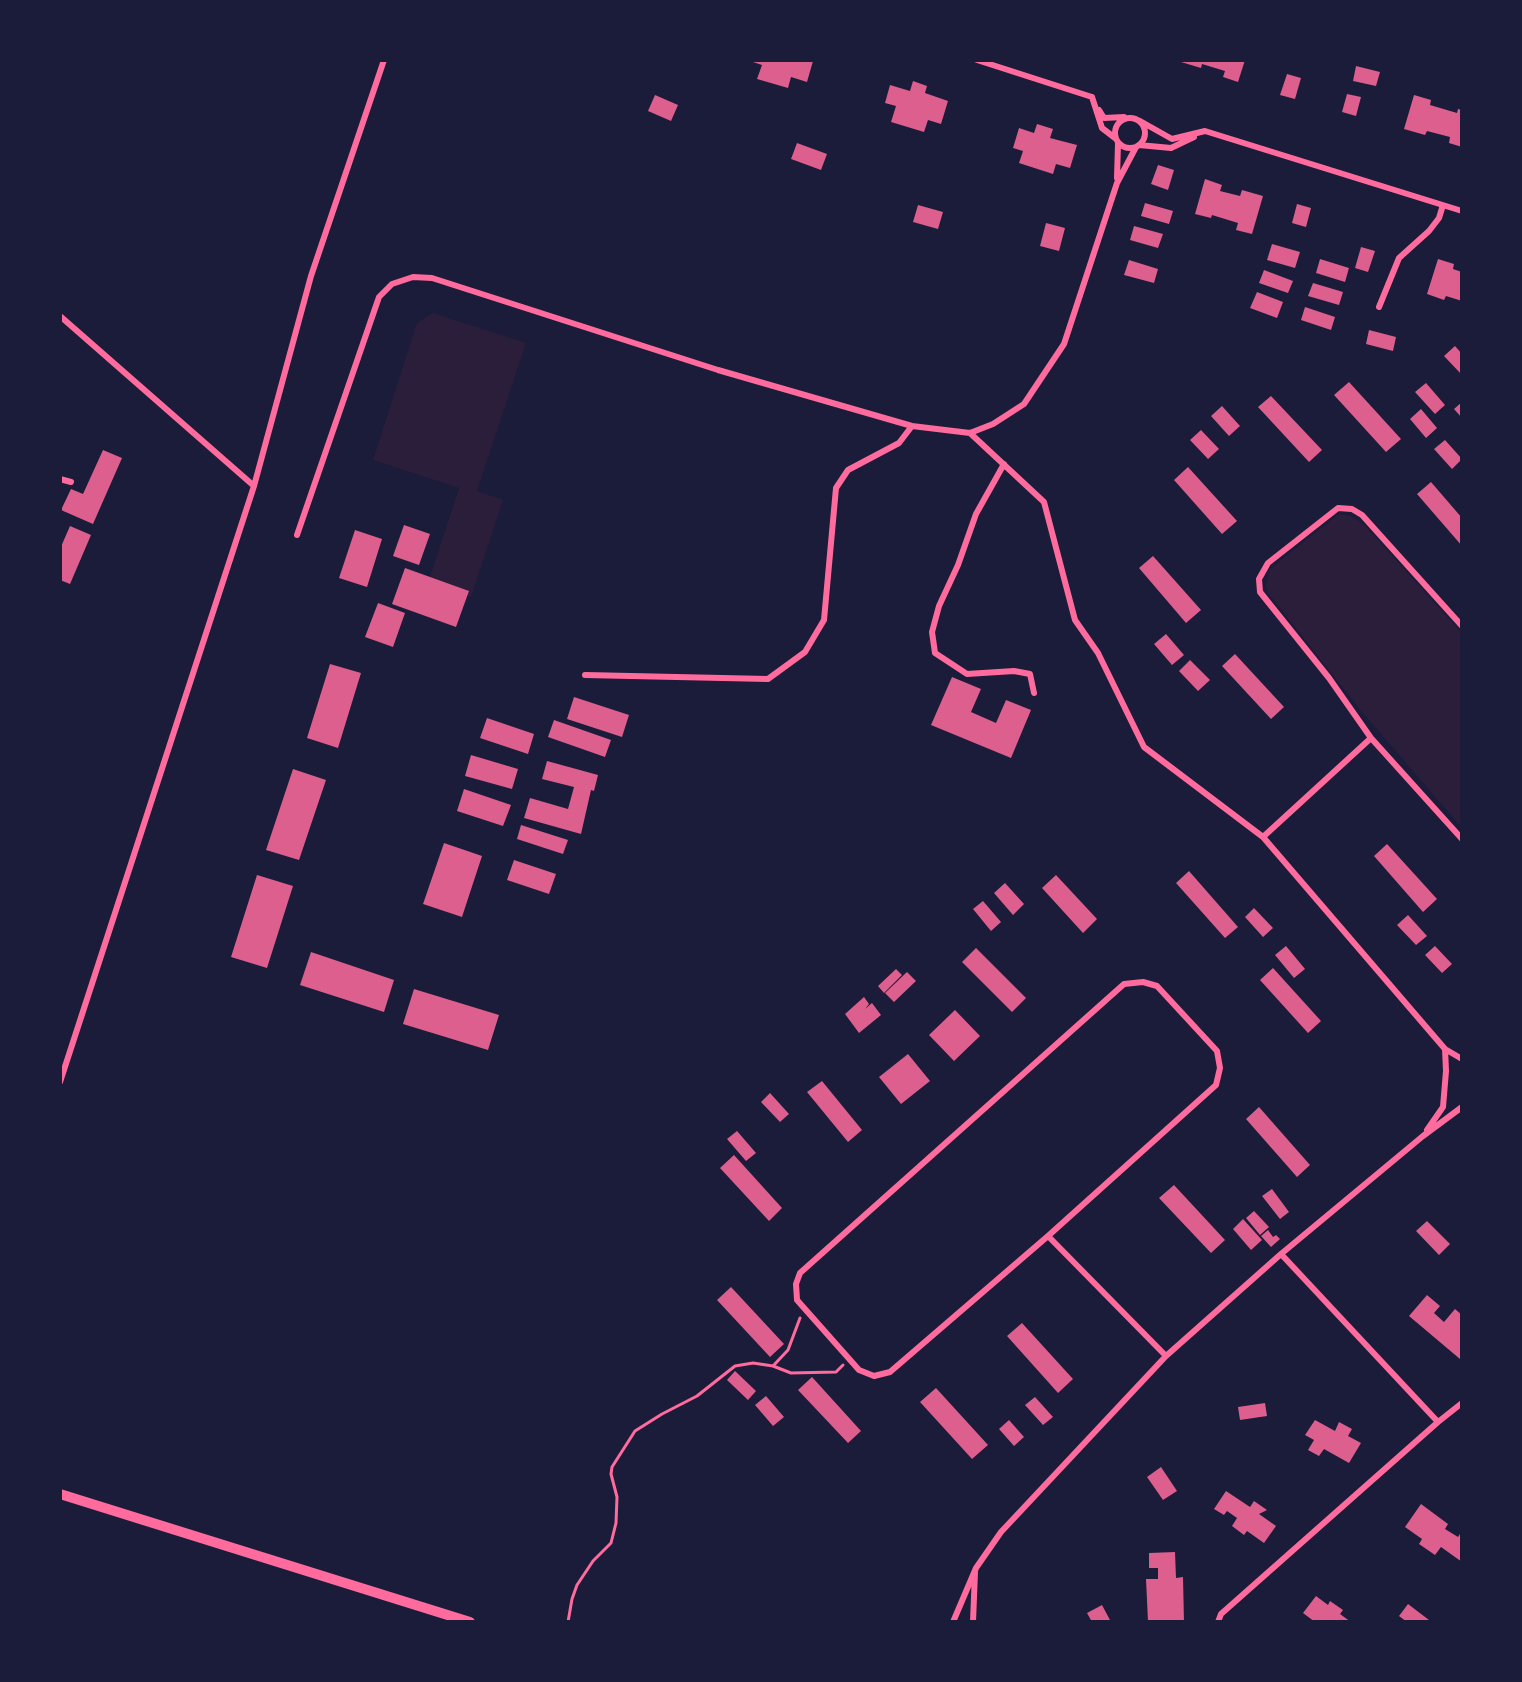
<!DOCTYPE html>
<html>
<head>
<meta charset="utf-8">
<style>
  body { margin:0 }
  #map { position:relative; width:1522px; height:1682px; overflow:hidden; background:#1b1b3a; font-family:Commissioner,sans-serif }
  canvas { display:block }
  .frame { position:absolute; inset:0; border:62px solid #1b1b3a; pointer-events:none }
</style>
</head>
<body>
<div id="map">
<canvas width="1522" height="1682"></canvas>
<div class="frame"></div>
</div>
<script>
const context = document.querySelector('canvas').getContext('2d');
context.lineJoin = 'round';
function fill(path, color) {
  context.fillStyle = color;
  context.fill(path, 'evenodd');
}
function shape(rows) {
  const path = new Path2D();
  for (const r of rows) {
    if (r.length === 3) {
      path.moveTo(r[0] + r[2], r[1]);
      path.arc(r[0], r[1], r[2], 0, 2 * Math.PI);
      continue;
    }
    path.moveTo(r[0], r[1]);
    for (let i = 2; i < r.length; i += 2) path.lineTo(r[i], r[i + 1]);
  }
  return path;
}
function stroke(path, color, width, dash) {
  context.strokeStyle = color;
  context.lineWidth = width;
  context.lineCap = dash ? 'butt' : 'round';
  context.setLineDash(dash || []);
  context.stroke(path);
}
fill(shape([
  [433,313,526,343,477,491,503,500,471,597,428,583,459,488,373,460,417,323],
  [1339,514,1351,516,1365,526,1462,633,1462,828,1358,707,1268,593,1266,585,1270,569]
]), '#2a1e3b');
fill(shape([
  [754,60,811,60,813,61,807,82,791,77,788,88,757,79,762,65,753,62],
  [1182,60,1245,60,1238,82,1223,77,1225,71,1202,64,1201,68,1181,62],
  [1356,66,1380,72,1376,86,1353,81],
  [1287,74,1301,78,1295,99,1280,95],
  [913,81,927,86,925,93,948,101,941,124,928,120,924,132,891,122,896,106,885,103,890,85,910,91],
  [1347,94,1361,97,1356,116,1342,112],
  [655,95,678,105,671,121,648,111],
  [1414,95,1431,100,1430,105,1457,113,1458,109,1462,110,1462,147,1449,143,1450,137,1427,131,1425,135,1404,129],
  [1037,124,1053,129,1050,138,1077,145,1070,168,1056,164,1053,174,1019,163,1023,151,1013,148,1019,128,1034,133],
  [797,143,827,154,821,170,791,159],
  [1158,165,1174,170,1168,190,1151,184],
  [1205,179,1222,185,1220,191,1240,196,1242,190,1263,196,1252,234,1236,230,1238,223,1212,215,1211,218,1195,214],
  [1145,203,1173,211,1169,224,1141,216],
  [1297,204,1311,208,1306,227,1292,223],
  [918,205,943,212,938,229,913,222],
  [1046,223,1065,228,1059,251,1040,246],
  [1134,226,1163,234,1158,248,1130,240],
  [1272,244,1300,252,1295,268,1267,260],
  [1361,247,1375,251,1368,272,1355,268],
  [1320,259,1349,268,1345,282,1316,273],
  [1438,259,1454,264,1453,269,1462,272,1462,301,1446,296,1444,300,1427,294],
  [1129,260,1158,269,1154,283,1124,275],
  [1264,270,1293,281,1288,293,1259,283],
  [1313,283,1343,292,1339,305,1308,296],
  [1257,292,1283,302,1277,318,1250,308],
  [1305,307,1335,317,1331,330,1301,320],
  [1369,330,1396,337,1393,351,1366,344],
  [1455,346,1462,354,1462,375,1444,356],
  [1349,382,1401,439,1386,452,1334,395],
  [1426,383,1445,405,1435,414,1415,392],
  [1271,396,1322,450,1309,462,1258,407],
  [1462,402,1462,418,1454,409],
  [1222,406,1240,426,1229,436,1211,416],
  [1421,409,1437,428,1426,438,1410,419],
  [1201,430,1219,449,1208,459,1190,440],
  [1445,440,1462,459,1452,469,1434,449],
  [103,450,122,458,93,524,61,510,71,489,83,494],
  [1188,467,1237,521,1222,534,1174,480],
  [1431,482,1462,518,1462,546,1417,494],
  [404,525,430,534,419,565,393,556],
  [70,526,91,535,70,584,60,580,60,549],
  [355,530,382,539,367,587,339,578],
  [1153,556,1201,610,1186,623,1139,568],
  [405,568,469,591,456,627,392,604],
  [378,603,405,613,393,647,365,637],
  [1166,634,1184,655,1172,665,1154,644],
  [1235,654,1284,707,1271,719,1222,666],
  [1190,660,1210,680,1198,691,1179,671],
  [330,664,361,673,338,748,307,738],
  [952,677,981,689,971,712,996,723,1006,700,1031,710,1011,758,931,725],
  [574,697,629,715,622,737,567,719],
  [487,718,534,734,528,754,480,738],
  [554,720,611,740,605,757,548,737],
  [471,755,518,769,512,789,465,776],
  [547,761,598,775,594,791,591,790,581,834,524,818,530,798,568,809,574,787,542,779],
  [293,769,326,780,299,860,266,850],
  [464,789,511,805,503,826,457,811],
  [521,825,568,840,563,854,517,839],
  [444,843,482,856,462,917,423,904],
  [1387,844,1437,899,1423,912,1374,856],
  [514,860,556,874,549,894,507,880],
  [1189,871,1238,927,1225,938,1176,883],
  [257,875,293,886,267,968,231,957],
  [1056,875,1097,919,1083,933,1042,888],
  [1005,883,1024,904,1013,915,994,893],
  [983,901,1001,922,991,931,973,909],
  [1254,908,1273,928,1263,937,1245,917],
  [1408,915,1427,936,1416,945,1397,925],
  [1286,946,1305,969,1294,978,1275,955],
  [1435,946,1452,964,1442,973,1425,955],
  [976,948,1026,998,1012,1012,962,962],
  [311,952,394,980,384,1012,300,985],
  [1273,968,1321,1021,1308,1033,1260,980],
  [896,969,902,975,884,993,878,986],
  [907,972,916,981,894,1002,885,993],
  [414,989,499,1015,488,1050,403,1024],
  [864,997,869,1004,865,1009,872,1003,881,1015,859,1033,845,1014],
  [955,1010,980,1036,954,1061,929,1035],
  [908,1054,930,1081,901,1104,879,1077],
  [822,1081,862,1130,848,1142,807,1092],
  [770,1093,789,1114,780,1122,761,1102],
  [1259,1107,1310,1165,1297,1177,1246,1119],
  [737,1131,756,1153,746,1161,727,1139],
  [734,1155,782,1208,769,1221,720,1168],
  [1174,1185,1225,1240,1211,1253,1159,1198],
  [1272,1189,1289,1212,1280,1219,1262,1196],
  [1254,1211,1269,1227,1260,1235,1246,1218],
  [1243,1219,1262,1240,1251,1250,1233,1229],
  [1427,1221,1450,1244,1439,1255,1416,1231],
  [1268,1230,1273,1237,1276,1235,1280,1239,1271,1247,1261,1236],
  [731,1287,784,1344,770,1357,717,1300],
  [1427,1295,1440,1306,1434,1313,1444,1322,1455,1309,1462,1315,1462,1356,1460,1359,1409,1316],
  [1022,1323,1073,1379,1058,1393,1007,1336],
  [735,1371,756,1391,748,1400,727,1380],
  [812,1377,861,1431,848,1443,798,1390],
  [936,1388,988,1445,972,1459,920,1402],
  [766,1396,784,1417,773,1426,755,1405],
  [1035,1397,1053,1417,1043,1425,1025,1405],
  [1265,1403,1267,1416,1240,1420,1238,1407],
  [1009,1420,1024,1437,1014,1446,999,1429],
  [1315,1420,1335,1431,1339,1422,1352,1429,1348,1436,1361,1443,1349,1463,1324,1449,1319,1456,1308,1450,1314,1440,1305,1435],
  [1161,1467,1177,1491,1163,1500,1147,1477],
  [1226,1491,1250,1507,1254,1501,1267,1510,1259,1514,1276,1526,1264,1543,1247,1531,1244,1535,1232,1526,1237,1518,1227,1511,1224,1515,1214,1509],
  [1421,1504,1448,1524,1445,1529,1458,1537,1462,1531,1462,1562,1441,1547,1435,1555,1419,1544,1422,1539,1405,1527],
  [1175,1552,1176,1578,1183,1577,1184,1622,1148,1622,1146,1579,1158,1579,1158,1568,1149,1568,1149,1553],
  [1316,1596,1328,1605,1330,1601,1343,1610,1340,1614,1351,1622,1315,1622,1303,1613],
  [1408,1604,1429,1620,1428,1622,1407,1622,1399,1616],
  [1102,1605,1111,1622,1092,1622,1087,1613]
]), '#dd5f8e');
stroke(shape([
  [773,1366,788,1350,800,1318],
  [568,1622,572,1599,577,1585,593,1561,611,1543,616,1523,617,1497,611,1474,612,1467,635,1431,662,1414,697,1396,735,1366,753,1363,773,1366,791,1373,836,1372,843,1365]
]), '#ff6b9d', 3);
stroke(shape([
  [977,60,1092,97],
  [1092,97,1102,128,1115,138],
  [1099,110,1104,118,1124,117],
  [1130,133,15],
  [1140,121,1172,139,1205,131,1462,211],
  [1139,145,1171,148,1194,137],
  [1117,178,1118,143],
  [1379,307,1399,258,1429,231,1439,218,1443,205],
  [60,316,254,486],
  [970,433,1044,502,1075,620,1098,653,1144,747,1263,837,1445,1049,1462,1059],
  [1004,464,976,514,958,565,939,606,932,632,935,653,967,674,1014,671,1030,674,1034,693],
  [60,479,71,482],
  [297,535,379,297,392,284,413,277,432,278,718,370,912,426,970,433,993,424,1024,404,1064,344,1117,183,1136,147],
  [1462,626,1362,515,1352,509,1338,508,1268,563,1259,579,1260,592,1329,678,1371,738,1462,839],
  [585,675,768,679,805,652,824,620,836,488,848,470,899,443,912,426],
  [1263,837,1371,738],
  [1143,982,1157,986,1217,1051,1220,1068,1216,1085,1048,1236,890,1372,874,1376,859,1370,797,1300,796,1284,800,1273,1124,984,1143,982],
  [60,1082,254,486,311,276,384,60],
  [1427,1130,1443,1107,1446,1071,1445,1049],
  [1048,1236,1166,1356],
  [1281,1254,1438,1422],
  [953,1622,976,1568,1001,1532,1166,1356,1281,1254,1423,1136,1462,1107],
  [973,1622,975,1572],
  [1218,1622,1221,1614,1438,1422,1462,1403]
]), '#ff6b9d', 6);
stroke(shape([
  [60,1494,470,1622]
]), '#ff6b9d', 10);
</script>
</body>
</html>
